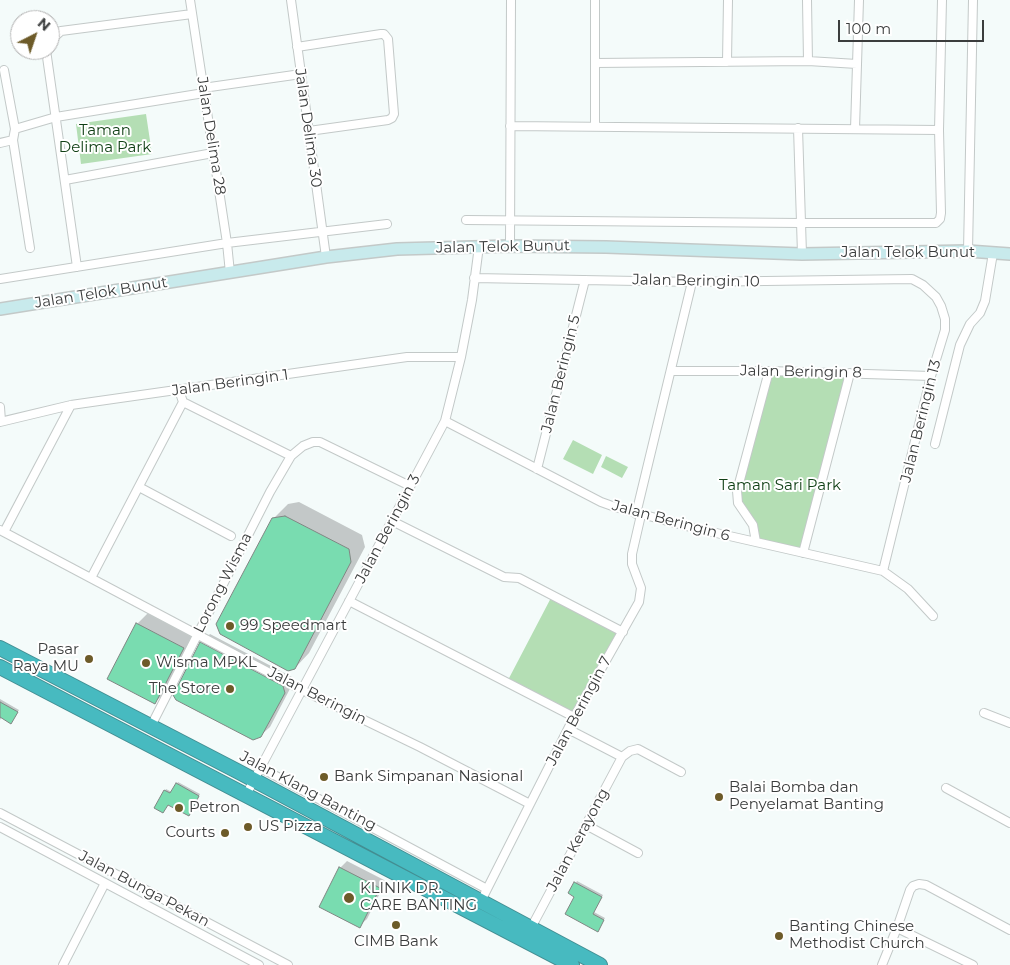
<!DOCTYPE html>
<html>
<head>
<meta charset="utf-8">
<style>
  body { margin:0 }
  #map { position:relative; width:1010px; height:965px; overflow:hidden; background:#f4fbfa; font-family:Montserrat,sans-serif }
  canvas { display:block }
  .north { position:absolute; left:10px; top:10px; width:50px; height:50px; box-sizing:border-box; background:#fff; border:1px solid #b1b1b1; border-radius:50%; rotate:41deg; font-size:14px; font-weight:700; line-height:20px; text-align:center; color:#3b3d3d }
  .north::after { content:''; display:block; margin:auto; width:18px; height:22px; background:#6d5b29; clip-path:polygon(50% 0,100% 100%,50% 72%,0 100%) }
  .scale { position:absolute; left:838px; top:20px; width:146px; height:22px; box-sizing:border-box; border:2px solid #3b3d3d; border-top:0; padding-left:6px; font-size:15px; line-height:18px; white-space:nowrap; color:#3b3d3d; -webkit-text-stroke:4px #fff; paint-order:stroke }
</style>
</head>
<body>
<div id="map">
<canvas width="1010" height="965"></canvas>
<div class="north">N</div>
<div class="scale">100 m</div>
</div>
<script>
const context = document.querySelector('canvas').getContext('2d');
context.lineJoin = 'round';
function fill(path, color) {
  context.fillStyle = color;
  context.fill(path, 'evenodd');
}
function shape(rows) {
  const path = new Path2D();
  for (const r of rows) {
    path.moveTo(r[0], r[1]);
    for (let i = 2; i < r.length; i += 2) path.lineTo(r[i], r[i + 1]);
  }
  return path;
}
function stroke(path, color, width, dash) {
  context.strokeStyle = color;
  context.lineWidth = width;
  context.lineCap = dash ? 'butt' : 'round';
  context.setLineDash(dash || []);
  context.stroke(path);
}
function drawText(font, color, halo, rows, align = 'center') {
  context.font = font + ' Montserrat,sans-serif';
  context.lineWidth = 4;
  context.setLineDash([]);
  context.textBaseline = 'middle';
  context.strokeStyle = halo;
  context.fillStyle = color;
  for (const [text, x, y, turn = 0] of rows) {
    context.save();
    context.translate(x, y);
    context.rotate((+turn || 0) * Math.PI / 180);
    context.textAlign = isNaN(turn) ? turn : align;
    if (halo) context.strokeText(text, 0, 0);
    context.fillText(text, 0, 0);
    context.restore();
  }
}
fill(shape([
  [146,114,152,154,81,164,76,124],
  [768,373,848,374,804,551,756,540,739,503,738,493],
  [573,440,602,455,593,474,563,459],
  [606,456,628,467,622,478,601,467],
  [553,594,623,632,574,717,507,682]
]), '#b4deb4');
fill(shape([
  [299,502,362,535,365,547,309,653,295,668,273,519,288,504],
  [151,610,197,634,169,689,155,702,137,624],
  [210,634,292,677,293,683,270,727,260,736,201,643],
  [0,699,19,710,13,720,2,717,0,720],
  [178,782,200,794,190,813,168,804,165,791,166,789,172,792],
  [347,861,386,881,367,919,359,926,340,868],
  [577,881,603,895,594,912,605,918,599,928,576,896,570,893]
]), '#0003');
const building = shape([
  [285,516,349,549,351,562,295,669,288,671,220,634,216,624,272,518,285,516],
  [136,623,184,648,155,704,107,679,136,623],
  [200,642,283,686,285,693,261,737,253,740,176,700,173,695,200,642],
  [0,702,18,712,11,724,0,717,0,702],
  [176,783,199,796,189,816,168,805,163,813,154,808,164,790,170,793,176,783],
  [339,867,380,888,360,928,319,907,339,867],
  [574,882,602,897,593,914,604,920,598,932,565,914,574,897,568,893,574,882]
]);
fill(building, '#79dcb0');
stroke(building, '#808683', 1);
const street = shape([
  [190,0,227,243,230,273],
  [291,0,326,257],
  [595,0,595,126],
  [807,0,808,61],
  [50,41,61,31,192,14],
  [297,47,381,34,384,34,388,39,394,114,392,118,388,120,309,131],
  [46,50,77,267],
  [727,62,728,0],
  [595,63,808,61,857,64],
  [4,70,15,129],
  [203,88,301,74],
  [510,126,939,130],
  [798,128,802,254],
  [855,129,859,0],
  [13,140,30,248],
  [0,143,13,140,15,129,56,117,204,93],
  [65,180,213,153],
  [466,220,800,223,936,223,940,219,941,213,939,130,942,0],
  [510,246,511,0],
  [968,251,973,0],
  [474,278,692,282,912,279,923,285,936,297,941,306,945,319,945,330,931,376,883,571],
  [0,279,227,243,387,224],
  [671,371,769,371,931,376],
  [183,402,291,456],
  [0,407,1,421],
  [445,421,601,502,615,507,690,527,883,571,908,589,933,616],
  [0,422,71,405,407,357,461,357],
  [935,444,960,345,970,324,980,313,985,301,993,253],
  [537,469,585,280],
  [139,487,231,536],
  [636,514,692,282],
  [392,521,504,577,519,578,623,632],
  [0,530,302,690,420,747,530,804],
  [4,532,71,405],
  [756,542,753,525,738,503,737,491,769,371],
  [803,553,850,373],
  [91,578,183,402,179,390],
  [349,601,574,717],
  [984,713,1010,723],
  [151,726,270,492,291,456,303,446,313,442,320,442,410,486],
  [568,729,622,757],
  [261,768,487,889],
  [946,788,1010,823],
  [246,795,445,421,461,357,472,300,479,246],
  [0,813,288,965],
  [586,825,638,853],
  [0,827,259,965],
  [481,901,574,717,639,602,641,588,632,564,632,554,641,515],
  [531,928,622,757,630,751,638,749,681,772],
  [897,928,973,965],
  [63,965,105,883],
  [882,965,897,928,910,890,913,886,919,884,926,885,1010,930]
]);
const secondary = shape([
  [0,309,326,257,397,249,510,246,606,247,802,254,968,251,1010,254]
]);
const highway = shape([
  [0,648,239,772,600,965],
  [0,667,572,965]
]);
stroke(street, '#c3c9c8', 10);
stroke(secondary, '#c3c9c8', 14);
stroke(highway, '#438e92', 16);
stroke(street, '#fff', 8);
stroke(secondary, '#c8eaec', 11);
stroke(highway, '#47bac0', 14);
for (const [x, y, r, color] of [
  [230,626,5,"#6d5b29"],
  [89,659,5,"#6d5b29"],
  [146,663,5,"#6d5b29"],
  [230,689,5,"#6d5b29"],
  [324,777,5,"#6d5b29"],
  [719,797,5,"#6d5b29"],
  [179,808,5,"#6d5b29"],
  [248,827,5,"#6d5b29"],
  [225,833,5,"#6d5b29"],
  [349,898,6,"#6d5b29"],
  [396,925,5,"#6d5b29"],
  [779,936,5,"#6d5b29"]
]) {
  const dot = new Path2D();
  dot.arc(x, y, r, 0, 2 * Math.PI);
  context.fillStyle = color;
  context.fill(dot);
  stroke(dot, '#fff', 2);
}
drawText('15px', '#3b3d3d', '#fff', [
  ["Jalan Delima 30",308,128,82],
  ["Jalan Delima 28",211,136,81],
  ["Jalan Telok Bunut",503,247,-1],
  ["Jalan Telok Bunut",908,253],
  ["Jalan Beringin 10",696,281,1],
  ["Jalan Telok Bunut",101,293,-9],
  ["Jalan Beringin 8",801,372,1],
  ["Jalan Beringin 5",561,374,-76],
  ["Jalan Beringin 1",230,383,-8],
  ["Jalan Beringin 13",921,421,-76],
  ["Jalan Beringin 6",671,521,15],
  ["Jalan Beringin 3",388,529,-62],
  ["Lorong Wisma",223,583,-63],
  ["Jalan Beringin",317,696,27],
  ["Jalan Beringin 7",579,711,-62],
  ["Jalan Klang Banting",308,791,28],
  ["Jalan Kerayong",578,840,-62],
  ["Jalan Bunga Pekan",144,889,28]
]);
drawText('15px', '#114016', '#fff', [
  ["Taman",105,131],
  ["Delima Park",105,148],
  ["Taman Sari Park",780,486]
]);
drawText('15px', '#3b3d3d', '#fff', [
  ["99 Speedmart",240,626],
  ["Pasar",79,650,"right"],
  ["Raya MU",79,667,"right"],
  ["Wisma MPKL",156,663],
  ["The Store",220,689,"right"],
  ["Bank Simpanan Nasional",334,777],
  ["Balai Bomba dan",729,788],
  ["Penyelamat Banting",729,805],
  ["Petron",189,808],
  ["US Pizza",258,827],
  ["Courts",215,833,"right"],
  ["KLINIK DR.",360,889],
  ["CARE BANTING",360,906],
  ["Banting Chinese",789,927],
  ["Methodist Church",789,944],
  ["CIMB Bank",396,942,"center"]
], 'left');
</script>
</body>
</html>
